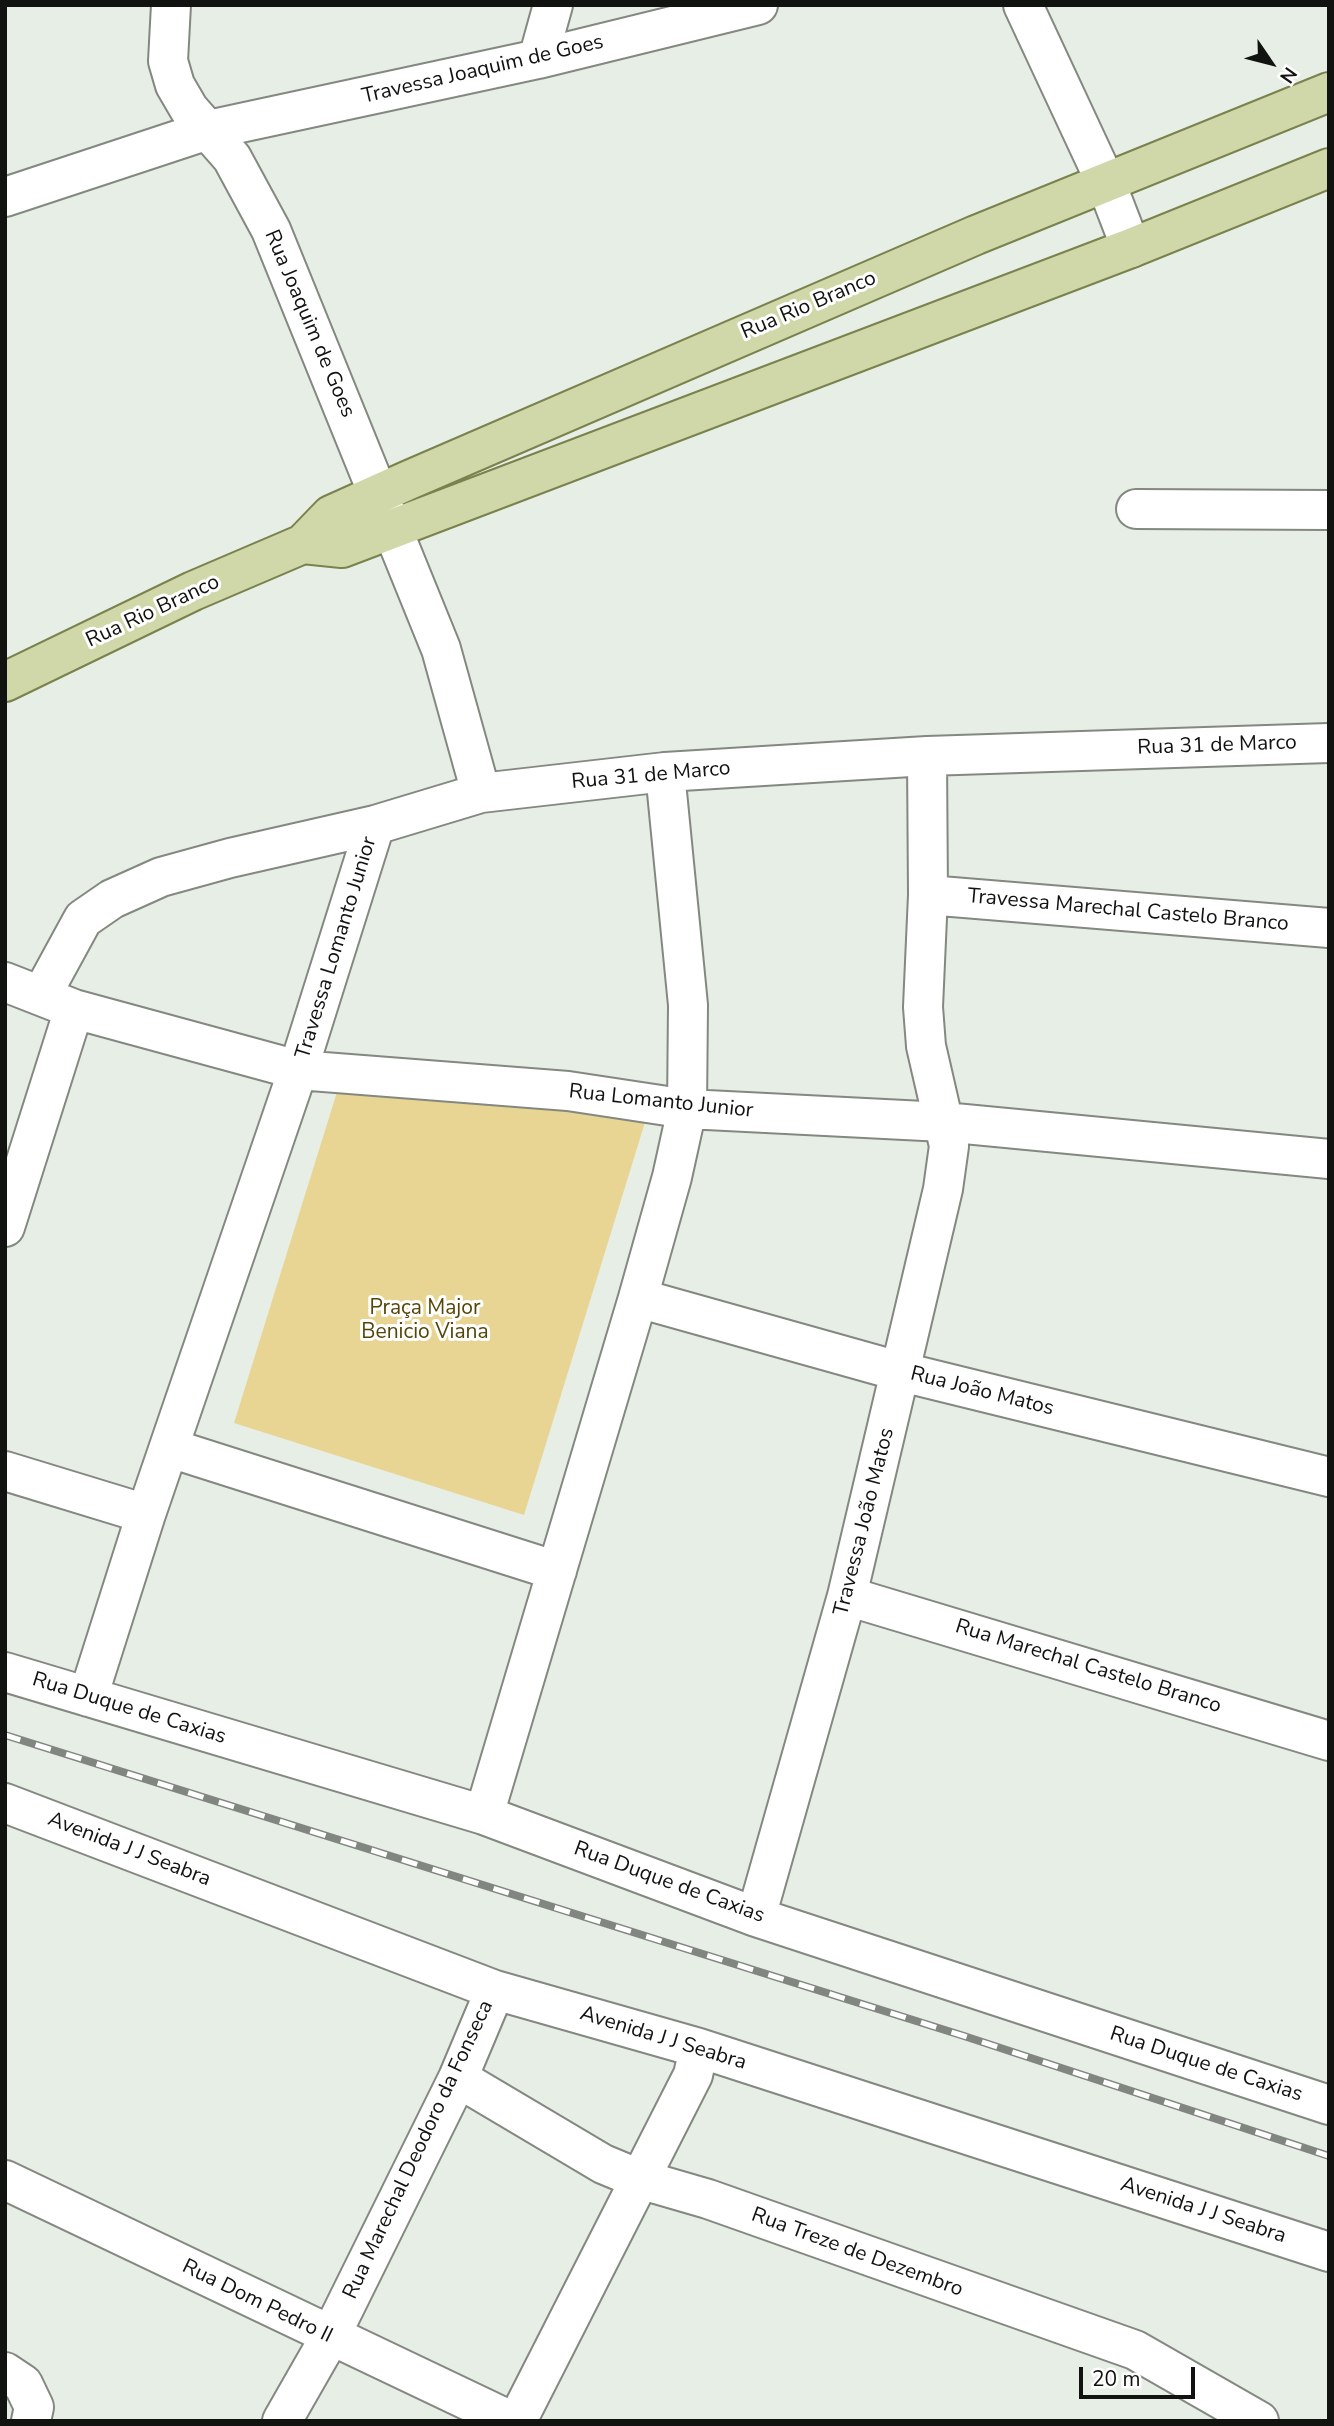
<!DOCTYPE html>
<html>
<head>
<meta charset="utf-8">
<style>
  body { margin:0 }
  #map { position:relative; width:1334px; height:2426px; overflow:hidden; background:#e7eee5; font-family:"Nunito Sans",sans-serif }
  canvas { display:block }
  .frame { position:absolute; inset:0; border:7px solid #111310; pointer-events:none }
  .north { position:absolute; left:1236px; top:28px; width:70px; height:70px; -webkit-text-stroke:5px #fff; paint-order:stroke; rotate:125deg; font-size:19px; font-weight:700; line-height:28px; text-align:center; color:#111310 }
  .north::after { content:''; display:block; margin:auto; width:24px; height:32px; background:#111310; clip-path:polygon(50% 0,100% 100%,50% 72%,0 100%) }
  .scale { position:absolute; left:1079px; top:2367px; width:116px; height:32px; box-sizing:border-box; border:4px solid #111310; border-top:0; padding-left:9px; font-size:21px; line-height:24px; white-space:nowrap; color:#111310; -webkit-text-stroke:5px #fff; paint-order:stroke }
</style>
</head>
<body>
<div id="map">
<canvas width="1334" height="2426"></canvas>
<div class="frame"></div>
<div class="north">N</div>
<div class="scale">20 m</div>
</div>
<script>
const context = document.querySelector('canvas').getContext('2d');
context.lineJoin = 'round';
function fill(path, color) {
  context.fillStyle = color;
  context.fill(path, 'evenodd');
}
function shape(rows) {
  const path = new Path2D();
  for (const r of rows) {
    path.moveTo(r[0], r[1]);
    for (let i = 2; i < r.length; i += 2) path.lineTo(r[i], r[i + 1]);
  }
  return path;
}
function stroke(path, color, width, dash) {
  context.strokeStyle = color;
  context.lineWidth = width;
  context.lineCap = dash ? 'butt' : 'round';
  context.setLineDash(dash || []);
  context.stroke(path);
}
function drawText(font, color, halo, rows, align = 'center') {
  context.font = font + ' "Nunito Sans",sans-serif';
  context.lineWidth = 6;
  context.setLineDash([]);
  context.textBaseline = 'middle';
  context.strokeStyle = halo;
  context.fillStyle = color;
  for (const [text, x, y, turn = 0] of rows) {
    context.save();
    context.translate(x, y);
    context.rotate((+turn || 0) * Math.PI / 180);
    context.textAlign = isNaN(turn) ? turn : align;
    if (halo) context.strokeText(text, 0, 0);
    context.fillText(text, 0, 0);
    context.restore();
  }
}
fill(shape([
  [337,1092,650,1106,524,1515,234,1423]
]), '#e8d594');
const minor = shape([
  [171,5,168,61,175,85,189,109,232,158,271,230,441,649,481,793],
  [1023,5,1106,183,1131,248],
  [538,59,553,5],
  [5,197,208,130,538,59,758,5],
  [1136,509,1329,510],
  [928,895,1329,928],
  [5,982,74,1009,298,1070,568,1091,687,1109,944,1122,1329,1159],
  [41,996,83,919,112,899,161,877,230,858,375,825,481,793,665,772,927,756,1329,743],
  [5,1227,74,1009],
  [638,1298,902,1372,1329,1477],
  [170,1448,557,1571],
  [5,1471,146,1514],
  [847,1596,1329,1741],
  [5,1672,484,1815,756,1917,1329,2105],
  [88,1697,146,1514,298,1070,375,825],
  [5,1803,495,1990,699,2048,1329,2252],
  [484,1815,638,1298,672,1177,687,1109,688,1005,665,772],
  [756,1917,847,1596,943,1189,949,1146,926,1046,923,1007,928,895,927,756],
  [458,2078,603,2164,639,2179,708,2199,1135,2350,1259,2421],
  [5,2180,511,2421],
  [5,2372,23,2384,34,2407,31,2421],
  [282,2421,330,2337,458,2078,495,1990],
  [517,2421,693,2075,699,2048]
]);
const major = shape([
  [303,544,342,548,1131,248,1329,168],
  [5,682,193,591,303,544,331,515,409,480,976,235,1329,92]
]);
stroke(minor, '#838880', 42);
stroke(major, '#79824d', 42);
stroke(minor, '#fff', 38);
stroke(major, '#d0d7a8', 38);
const rail = shape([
  [5,1735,964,2036,1329,2156]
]);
stroke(rail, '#818680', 8);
stroke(rail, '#fff', 5, [16]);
drawText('21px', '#111310', '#fff', [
  ["Travessa Joaquim de Goes",483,70,-13],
  ["Rua Rio Branco",809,306,-23],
  ["Rua Joaquim de Goes",309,324,67],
  ["Rua Rio Branco",153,612,-25],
  ["Rua 31 de Marco",1217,746,-2],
  ["Rua 31 de Marco",651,776,-5],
  ["Travessa Marechal Castelo Branco",1128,911,5],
  ["Travessa Lomanto Junior",337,948,-73],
  ["Rua Lomanto Junior",661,1102,6],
  ["Rua João Matos",982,1392,14],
  ["Travessa João Matos",865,1522,-76],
  ["Rua Marechal Castelo Branco",1088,1667,17],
  ["Rua Duque de Caxias",129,1709,17],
  ["Avenida J J Seabra",129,1850,21],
  ["Rua Duque de Caxias",669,1883,20],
  ["Avenida J J Seabra",663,2039,17],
  ["Rua Duque de Caxias",1206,2065,18],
  ["Rua Marechal Deodoro da Fonseca",419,2150,-65],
  ["Avenida J J Seabra",1203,2211,18],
  ["Rua Treze de Dezembro",857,2253,20],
  ["Rua Dom Pedro II",257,2302,26]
]);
drawText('21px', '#554607', '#fff', [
  ["Praça Major",425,1309],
  ["Benicio Viana",425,1333]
]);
</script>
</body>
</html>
